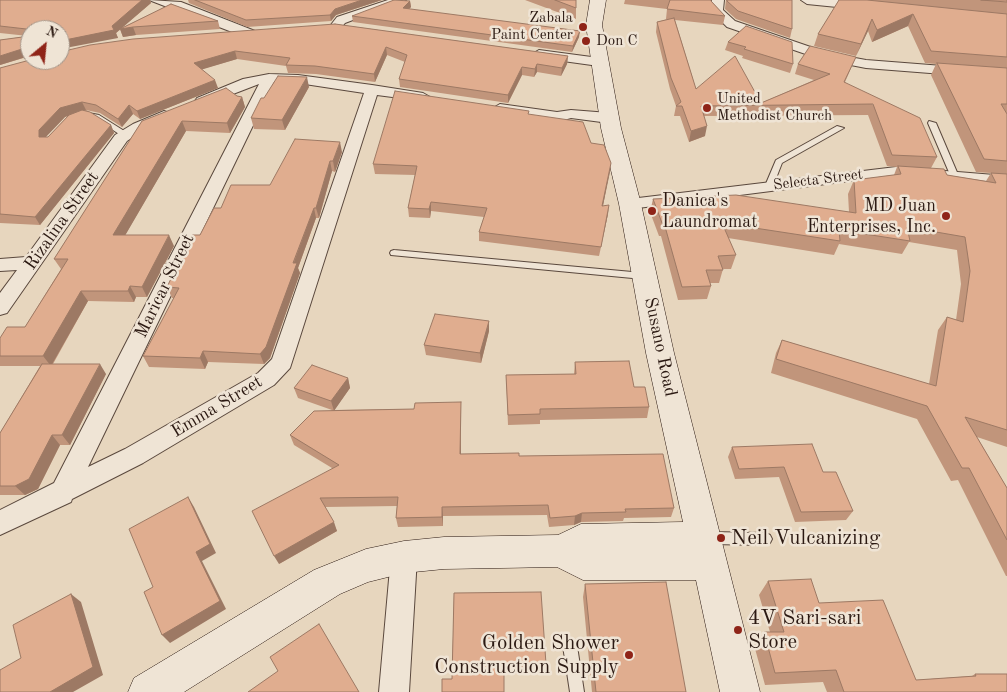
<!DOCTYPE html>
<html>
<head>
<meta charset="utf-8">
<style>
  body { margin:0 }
  #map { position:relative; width:1007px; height:692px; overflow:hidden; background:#e7d6be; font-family:"Old Standard TT",serif }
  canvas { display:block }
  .north { position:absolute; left:20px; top:20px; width:50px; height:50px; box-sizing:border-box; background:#efe4d5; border:1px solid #a19387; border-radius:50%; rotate:28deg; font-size:14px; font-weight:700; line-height:20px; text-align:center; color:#2b1912 }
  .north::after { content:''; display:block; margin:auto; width:18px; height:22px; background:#8f2418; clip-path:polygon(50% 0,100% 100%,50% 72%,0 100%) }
</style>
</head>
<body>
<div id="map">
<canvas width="1007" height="692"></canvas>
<div class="north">N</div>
</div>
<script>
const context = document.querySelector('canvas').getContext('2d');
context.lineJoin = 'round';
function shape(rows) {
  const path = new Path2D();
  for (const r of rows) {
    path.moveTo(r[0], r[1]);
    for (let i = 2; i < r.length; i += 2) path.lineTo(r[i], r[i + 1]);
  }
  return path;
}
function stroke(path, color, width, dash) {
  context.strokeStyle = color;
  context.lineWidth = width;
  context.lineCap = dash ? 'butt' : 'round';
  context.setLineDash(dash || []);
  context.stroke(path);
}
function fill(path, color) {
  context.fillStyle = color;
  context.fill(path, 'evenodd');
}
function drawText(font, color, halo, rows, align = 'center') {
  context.font = font + ' "Old Standard TT",serif';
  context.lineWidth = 5;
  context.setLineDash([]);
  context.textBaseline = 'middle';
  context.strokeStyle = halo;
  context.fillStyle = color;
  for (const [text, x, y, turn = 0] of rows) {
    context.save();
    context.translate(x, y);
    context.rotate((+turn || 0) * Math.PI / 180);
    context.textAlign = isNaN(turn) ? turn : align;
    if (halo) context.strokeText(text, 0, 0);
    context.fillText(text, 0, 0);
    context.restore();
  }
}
const lane = shape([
  [83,112,99,115,129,134,122,136,95,118,81,115,79,114,83,112],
  [929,121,936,123,959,177,958,179,955,179,951,177,928,123,929,121],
  [837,126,844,128,782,163,773,186,772,188,766,188,765,186,776,160,837,126],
  [394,250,643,273,648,276,643,279,391,255,390,253,391,251,394,250],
  [709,532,766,533,770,535,772,539,770,543,766,545,709,544,705,542,703,538,705,534,709,532],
  [570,639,575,641,577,646,584,692,570,692,563,646,565,641,570,639]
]);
const street = shape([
  [149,0,181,2,255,31,256,34,255,37,245,37,149,0],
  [388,0,406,0,345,23,340,29,336,30,330,26,337,17,388,0],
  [712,0,724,0,723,10,735,21,828,53,866,60,1007,71,1007,79,866,68,820,59,727,27,711,11,712,0],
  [801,0,843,0,867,2,873,6,867,10,807,4,801,0],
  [539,50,599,58,606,62,599,66,534,57,532,54,539,50],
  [269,74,298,75,372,85,423,93,430,97,423,101,377,95,290,368,274,385,143,463,72,499,71,502,0,535,0,510,54,483,259,84,207,104,202,105,195,101,197,98,243,79,269,74],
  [274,82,298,83,364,93,272,359,258,373,125,449,88,467,274,82],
  [500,104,557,112,571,110,609,113,617,118,609,123,571,118,557,122,495,111,493,108,500,104],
  [164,111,169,113,172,116,169,119,143,130,127,141,7,313,0,315,0,293,17,270,0,271,0,259,26,257,115,135,133,124,164,111],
  [896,167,1007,176,1007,186,896,177,873,178,630,209,624,208,621,204,624,200,630,199,896,167],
  [404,544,414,548,417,557,409,692,379,692,391,557,394,548,404,544]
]);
const secondary = shape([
  [590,0,606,0,602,25,621,128,641,204,674,353,760,692,720,692,696,580,583,580,557,567,444,569,404,573,368,582,340,594,184,692,128,692,134,678,314,570,366,549,404,541,444,537,558,535,581,524,683,522,646,353,619,204,601,128,586,25,590,0]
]);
stroke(lane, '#5a483d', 2);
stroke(street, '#5a483d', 2);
stroke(secondary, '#2b1912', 1);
fill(lane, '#efe4d5');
fill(street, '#efe4d5');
fill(secondary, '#efe4d5');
fill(shape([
  [0,0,150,0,151,3,116,33,118,38,60,30,30,30,30,56,0,65,0,40,28,36,0,33],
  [188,0,382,0,336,15,331,21,247,27,189,3],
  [525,0,576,0,576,19],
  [625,0,711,0,711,1,725,16,723,25,675,20,696,89,761,103,814,80,795,74,798,64,856,57,845,82,937,157,931,168,947,175,986,181,991,173,976,172,931,75,936,64,925,63,908,26,872,42,868,31,856,56,814,46,818,34,839,0,1007,0,1007,447,977,437,1007,488,1007,576,1006,576,958,480,951,481,917,419,771,373,776,353,782,340,929,384,938,330,947,317,956,320,961,284,957,250,909,242,902,254,839,244,834,255,728,238,736,255,731,269,723,269,719,283,710,283,711,286,707,299,678,300,661,236,659,236,650,212,653,199,849,212,848,194,854,180,894,175,897,167,887,166,868,115,704,116,705,136,689,142,680,116,674,116,676,106,670,89,656,32,657,22,668,19,666,19,667,9,624,4],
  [726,0,792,0,792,29,790,38,736,19,725,9],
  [410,1,411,7,409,9,579,37,572,52,353,22,352,16],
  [171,4,218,21,220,29,136,35,123,37,120,29],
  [335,24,568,56,567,64,561,76,537,72,534,77,522,75,508,103,400,87,399,79,405,62,387,55,375,82,316,74,288,73,286,66,237,59,202,69,218,88,140,119,133,114,122,127,100,113,86,110,111,125,114,133,40,225,0,223,0,68],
  [69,115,48,137,45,137,65,117],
  [746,26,793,64,790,73,742,58,743,56,725,50,728,42],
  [309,87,285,130,254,129,251,118,264,98],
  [237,96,242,97,245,107,230,133,186,131,125,235,174,246,147,297,136,297,134,302,88,301,53,364,106,374,70,445,60,445,38,489,25,495,0,495,0,433,40,366,0,366,0,338,25,327,61,269,54,259,142,121],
  [529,115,591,143,611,163,603,206,608,214,599,256,479,241,479,232,484,217,431,211,430,218,409,217,408,208,415,175,375,174,373,164],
  [342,152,335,172,332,171,319,218,316,218,298,268,300,273,270,358,264,364,208,362,205,369,149,367,143,356,174,298,172,298,167,287,200,235,221,208],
  [489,321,489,331,481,363,426,355,424,345],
  [575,362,634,387,649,407,647,418,540,420,540,424,508,425,506,375,574,374],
  [348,378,350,388,334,410,414,409,461,402,461,454,519,456,674,508,671,517,624,518,623,521,581,522,574,525,549,527,547,515,443,516,443,526,398,527,396,518,397,506,325,507,337,531,279,564,332,468,294,445,290,435,332,410,298,398,294,388],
  [732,447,823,472,853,511,846,520,795,522,779,477,735,479,728,457],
  [768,581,819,603,916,680,972,676,975,674,1007,692,827,692,823,682,765,685,754,645,764,632,770,632,759,595],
  [585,584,686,692,592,692,583,597],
  [454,593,546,664,544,673,504,674,452,679]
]), '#c1957b');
fill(shape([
  [142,0,150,0,151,3,116,33,118,38,60,49,60,41,112,26],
  [362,0,382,0,336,15,331,21,330,15,335,9],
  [410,1,411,7,404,14,403,8],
  [913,14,908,26,872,42,877,30],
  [872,19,868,31,856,56,861,44],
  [133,27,136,35,123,37,120,29],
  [580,31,579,37,572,52,573,46],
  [386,47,387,55,375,82,374,74],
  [25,48,29,56,0,65,0,56],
  [235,51,237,59,197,71,194,63],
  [568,56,567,64,561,76,562,68],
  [537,64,537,72,534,77,535,69],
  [522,67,522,75,508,103,508,95],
  [307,77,309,87,285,130,282,120],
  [215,80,218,88,140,119,137,111],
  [242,97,245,107,230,133,227,123],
  [82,102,86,110,65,117,44,139,39,137,39,130,60,108],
  [129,105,133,114,122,127,118,119],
  [182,121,186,131,119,246,113,235],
  [111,125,114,133,40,225,35,217],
  [707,126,705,136,689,142,691,131],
  [340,142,342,152,335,172,333,161],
  [330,161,332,171,319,218,316,208],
  [611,163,610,172,601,215,602,206],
  [431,202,431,211,430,218,429,209],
  [609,205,608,214,599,256,601,247],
  [314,208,316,218,298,268,300,273,270,358,264,364,260,354],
  [169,235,174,246,147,297,142,287],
  [130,286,136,297,134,302,128,291],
  [81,291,88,301,51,366,43,356],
  [489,321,489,331,481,363,480,353],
  [203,351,208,362,205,369,200,358],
  [100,364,106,374,70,445,62,435],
  [348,378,350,388,334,411,331,401],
  [461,402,461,464,460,454],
  [52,435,60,445,38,489,25,495,15,486],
  [188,497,194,507,216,553,202,561,226,609,170,643,162,635,196,552],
  [442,507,443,516,443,526,442,517],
  [582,513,581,522,574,525,575,516],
  [334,522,337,531,279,564,274,556],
  [71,594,81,602,103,675,73,692,50,692]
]), '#9d7964');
const building = shape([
  [0,0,142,0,112,26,114,30,60,41,60,30,35,30,0,26,0,0],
  [195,0,362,0,335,9,330,15,246,20,195,0],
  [394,0,410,1,403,8,580,31,573,46,352,16,394,0],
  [555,0,576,0,576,8,555,0],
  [670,0,711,0,711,1,725,16,667,9,670,0],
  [727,0,792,0,792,29,738,11,727,1,727,0],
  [839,0,867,0,1007,14,1007,57,931,51,913,14,877,30,872,19,861,44,818,34,839,0],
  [981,0,1007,0,1007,2,981,0],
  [171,4,218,21,133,27,120,29,171,4],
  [674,18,696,89,735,56,761,103,830,74,798,64,810,46,856,57,844,82,920,118,937,157,892,155,873,104,701,106,707,126,691,131,682,106,676,106,681,102,671,78,657,22,674,18],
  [335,24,568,56,562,68,537,64,535,69,522,67,508,95,399,79,407,55,386,47,374,74,315,66,286,65,290,58,235,51,194,63,215,80,137,111,129,105,118,119,96,105,82,102,60,108,39,130,39,137,48,137,69,115,82,110,90,112,111,125,35,217,0,214,0,68,30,60,60,60,60,52,90,45,133,39,335,24],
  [746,26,792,42,793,64,744,49,746,47,728,42,746,26],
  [30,36,30,49,25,48,0,56,0,40,30,36],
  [937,63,1007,68,1007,104,1001,104,1007,114,1007,161,984,159,937,63],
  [278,76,307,77,282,120,251,118,261,98,264,98,278,76],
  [226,88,237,96,242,97,227,123,182,121,113,235,169,235,142,287,130,286,128,291,81,291,43,356,0,356,0,338,7,327,25,327,68,259,54,259,142,121,226,88],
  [395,91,529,111,528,114,583,122,591,143,604,145,611,163,602,206,609,205,601,247,479,232,487,208,431,202,429,209,408,208,417,166,373,164,395,91],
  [295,139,340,142,333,161,330,161,316,208,314,208,293,263,297,263,266,347,260,354,203,351,200,358,143,356,179,288,167,287,192,235,200,235,214,208,221,208,231,185,270,185,295,139],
  [898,166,944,169,947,175,996,183,991,173,1007,174,1007,430,965,417,1007,488,1007,540,969,468,962,468,927,406,776,359,782,340,936,386,947,317,963,322,970,271,965,237,907,227,910,241,839,230,840,241,722,223,736,255,718,256,723,270,706,270,711,286,682,287,664,223,662,223,653,199,736,195,856,213,854,180,901,174,898,166],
  [435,314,489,321,480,353,424,345,435,314],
  [629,361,634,387,645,387,649,407,540,409,540,414,508,415,506,375,576,374,575,362,629,361],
  [42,364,100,364,62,435,52,435,29,479,15,486,0,486,0,433,42,364],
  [312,365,348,378,331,401,294,388,312,365],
  [461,402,460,454,519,453,519,456,663,454,674,508,625,509,626,512,582,513,575,516,550,518,548,505,442,507,442,517,396,518,398,497,320,498,334,522,274,556,252,511,339,465,290,435,314,411,414,409,415,403,461,402],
  [812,444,823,472,836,472,853,511,801,512,784,467,739,469,732,447,812,444],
  [188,497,210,544,196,552,220,601,162,635,144,592,153,587,129,529,188,497],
  [811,579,819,603,883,600,916,680,976,676,975,674,1007,674,1007,692,844,692,836,670,775,673,764,632,784,632,768,581,811,579],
  [666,582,686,692,596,692,585,584,666,582],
  [541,592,546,664,504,665,504,692,442,692,442,679,452,679,454,593,541,592],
  [71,594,93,667,50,692,0,692,0,670,21,658,13,625,71,594],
  [319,624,359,692,248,692,278,671,270,657,319,624]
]);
fill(building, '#e0ad8f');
stroke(building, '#9d7964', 1);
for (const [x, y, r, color] of [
  [583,27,5,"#8f2418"],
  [586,41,5,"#8f2418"],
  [707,108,5,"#8f2418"],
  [652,211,5,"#8f2418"],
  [946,216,5,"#8f2418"],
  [721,538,5,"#8f2418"],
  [738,630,5,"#8f2418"],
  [629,655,5,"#8f2418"]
]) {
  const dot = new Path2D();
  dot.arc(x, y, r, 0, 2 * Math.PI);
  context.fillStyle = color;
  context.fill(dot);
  stroke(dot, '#efe4d5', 2);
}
drawText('15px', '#2b1912', '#efe4d5', [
  ["Zabala",573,18,"right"],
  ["Paint Center",573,35,"right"],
  ["Don C",596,41],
  ["United",717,99],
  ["Methodist Church",717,116]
], 'left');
drawText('15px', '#2b1912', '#efe4d5', [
  ["Selecta Street",818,180,-7]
]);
drawText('18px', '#2b1912', '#efe4d5', [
  ["Danica's",662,201],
  ["Laundromat",662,222],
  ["MD Juan",936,206,"right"],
  ["Enterprises, Inc.",936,227,"right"]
], 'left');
drawText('18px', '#2b1912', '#efe4d5', [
  ["Rizalina Street",62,221,-55],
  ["Maricar Street",165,286,-64],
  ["Susano Road",660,347,78],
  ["Emma Street",217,407,-31]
]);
drawText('21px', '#2b1912', '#efe4d5', [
  ["Neil Vulcanizing",731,538],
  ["4V Sari-sari",748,618],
  ["Store",748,642],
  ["Golden Shower",619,643,"right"],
  ["Construction Supply",619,667,"right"]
], 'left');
</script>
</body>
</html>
